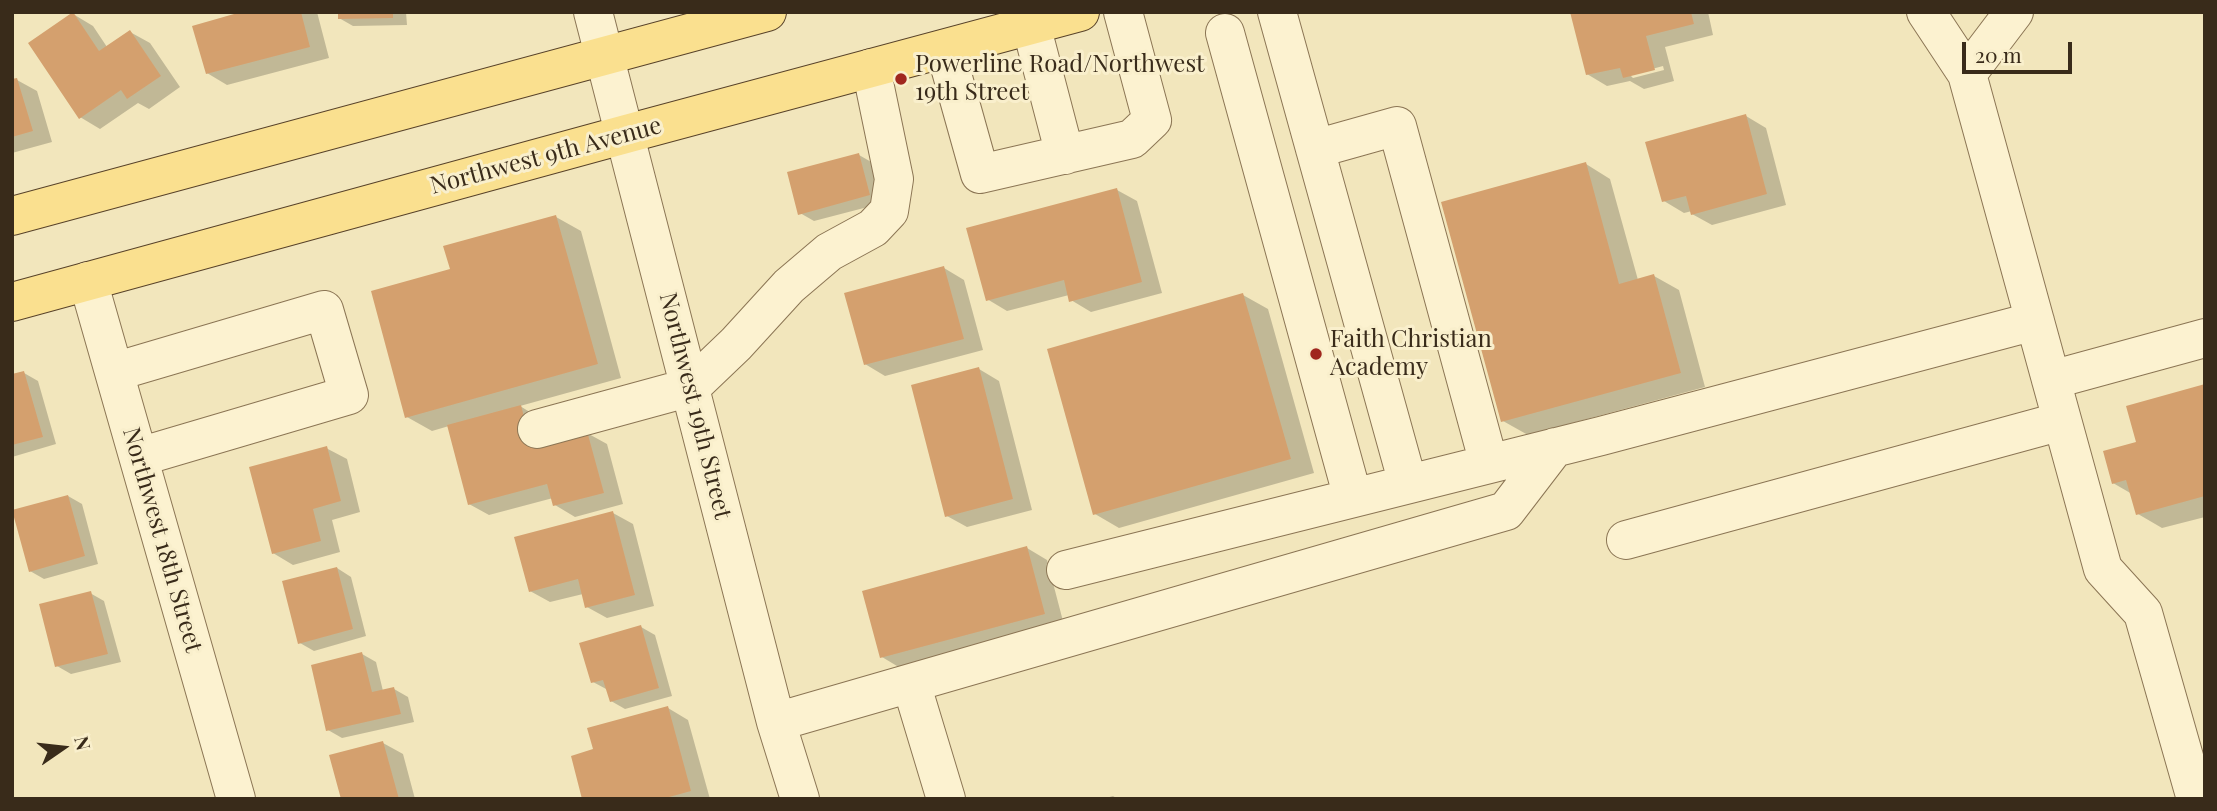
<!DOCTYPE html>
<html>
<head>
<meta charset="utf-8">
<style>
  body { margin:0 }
  #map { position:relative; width:2217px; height:811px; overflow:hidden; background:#f2e6bc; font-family:"Playfair Display",serif }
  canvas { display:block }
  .frame { position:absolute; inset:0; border:14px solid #392b1a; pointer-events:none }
  .north { position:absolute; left:28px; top:713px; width:70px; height:70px; -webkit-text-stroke:5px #f9efcc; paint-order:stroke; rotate:76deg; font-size:19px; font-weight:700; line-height:28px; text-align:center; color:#392b1a }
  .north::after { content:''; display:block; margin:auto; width:24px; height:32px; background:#392b1a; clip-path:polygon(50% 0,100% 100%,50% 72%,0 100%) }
  .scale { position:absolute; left:1962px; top:42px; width:110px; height:32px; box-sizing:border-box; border:4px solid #392b1a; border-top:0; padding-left:9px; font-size:21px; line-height:24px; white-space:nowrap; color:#392b1a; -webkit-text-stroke:5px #f9efcc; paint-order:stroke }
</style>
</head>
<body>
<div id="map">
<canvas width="2217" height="811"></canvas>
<div class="frame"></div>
<div class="north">N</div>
<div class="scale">20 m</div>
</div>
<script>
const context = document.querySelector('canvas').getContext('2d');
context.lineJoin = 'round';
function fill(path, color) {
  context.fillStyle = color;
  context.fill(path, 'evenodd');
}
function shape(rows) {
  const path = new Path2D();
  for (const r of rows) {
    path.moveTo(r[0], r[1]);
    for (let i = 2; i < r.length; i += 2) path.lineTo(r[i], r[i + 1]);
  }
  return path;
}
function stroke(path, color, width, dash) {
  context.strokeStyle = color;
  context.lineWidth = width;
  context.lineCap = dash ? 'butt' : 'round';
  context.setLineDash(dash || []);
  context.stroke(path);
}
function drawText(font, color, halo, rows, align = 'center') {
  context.font = font + ' "Playfair Display",serif';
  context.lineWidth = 6;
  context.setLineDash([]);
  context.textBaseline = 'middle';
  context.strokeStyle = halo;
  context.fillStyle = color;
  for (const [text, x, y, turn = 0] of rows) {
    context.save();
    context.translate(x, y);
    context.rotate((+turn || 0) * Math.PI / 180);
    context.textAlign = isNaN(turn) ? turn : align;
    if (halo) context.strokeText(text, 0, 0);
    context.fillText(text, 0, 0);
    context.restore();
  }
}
fill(shape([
  [243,12,317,12,329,58,227,85,207,73],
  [339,12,406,12,407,25,353,26,339,18],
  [1572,12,1708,12,1713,35,1665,47,1674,81,1644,89,1630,81,1607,86,1587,74],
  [1663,66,1664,70,1633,78,1630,75],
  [73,14,93,26,107,47,130,32,150,43,180,87,149,109,138,103,100,129,80,117],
  [17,80,37,91,52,142,12,153,12,81],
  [1746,116,1766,128,1786,205,1712,225,1692,214,1692,211,1684,213,1664,201],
  [859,155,873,163,883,203,814,221,800,213],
  [1586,164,1610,179,1638,280,1654,276,1679,290,1705,387,1528,435,1503,421],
  [1117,190,1137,201,1162,293,1091,312,1071,300,1069,295,1007,311,987,299],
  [556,217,581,231,621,378,520,406,541,419,587,433,607,444,623,504,575,517,555,505,553,498,489,515,469,504,449,426,432,431,407,417,452,271],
  [944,268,964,280,983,350,885,376,865,364],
  [1243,295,1268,309,1314,473,1119,528,1095,514],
  [979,369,999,381,1032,510,967,527,947,516],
  [24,373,38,381,56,444,12,457,12,376],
  [2205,386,2205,517,2162,528,2138,514,2132,494,2113,483,2138,443],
  [326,448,347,459,360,512,332,520,340,552,293,565,273,553],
  [68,496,82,504,98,564,44,579,30,571],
  [613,513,633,524,654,606,607,618,587,607,583,594,550,602,530,591],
  [1027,548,1047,560,1064,625,902,669,882,657],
  [337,568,351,577,366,636,314,651,300,643],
  [90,593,104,601,121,662,71,674,57,666],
  [641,627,655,635,672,696,625,709,611,701,608,690,593,682],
  [362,654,376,662,383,691,394,689,408,697,414,722,342,738,328,730],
  [668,708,688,720,710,799,584,799,595,751],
  [383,743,403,754,415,799,343,799],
  [1113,796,1118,799,1102,799]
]), '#0003');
fill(shape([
  [73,12,99,51,130,30,161,76,127,99,121,90,79,119,28,43],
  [241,12,301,12,310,47,206,74,192,26],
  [338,12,393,12,393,18,338,19],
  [1570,12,1691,12,1694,24,1646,36,1655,70,1623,78,1620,68,1586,75],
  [17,78,33,131,12,137,12,79],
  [1746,114,1767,194,1691,215,1686,196,1662,202,1645,142],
  [859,153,870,195,798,215,787,172],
  [1586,162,1619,284,1654,274,1681,373,1501,422,1441,202],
  [1117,188,1142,282,1069,302,1064,280,986,301,966,228],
  [556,215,598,364,405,418,371,291,450,269,443,246],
  [944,266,964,339,864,365,844,293],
  [1243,293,1291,459,1093,515,1047,349],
  [979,367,1013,499,945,517,911,385],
  [24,371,43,437,12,445,12,374],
  [2205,384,2205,496,2136,515,2126,480,2112,484,2103,451,2136,442,2126,406],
  [521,405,531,445,587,431,604,493,553,506,547,484,468,505,447,425],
  [327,446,341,501,313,509,321,541,272,554,249,467],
  [68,495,85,556,29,572,12,510],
  [613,511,635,595,585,608,578,579,529,592,514,537],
  [1027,546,1045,614,880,658,862,591],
  [337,567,353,629,298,644,282,581],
  [91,591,108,654,55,667,39,604],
  [641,625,659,688,610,702,603,680,591,683,579,643],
  [362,652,372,692,394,687,401,714,326,731,311,665],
  [668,706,691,791,662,799,582,799,571,756,593,749,587,728],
  [383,741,399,799,341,799,329,755]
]), '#d4a06e');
const minor = shape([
  [593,12,776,722,800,799],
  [1277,12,1408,484],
  [1926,12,1967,74,2103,569,2143,613,2196,799],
  [1031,25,1065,155],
  [1225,33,1353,498],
  [945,49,980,174,1132,139,1152,120,1123,12],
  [1967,74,2014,12],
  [1315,149,1397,126,1489,464],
  [88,281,236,799],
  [114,372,324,310,349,395,139,457],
  [2051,380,2205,338],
  [537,429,691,387,736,344,789,286,829,252,873,228,889,211,894,179,871,68],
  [1626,540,2062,421],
  [1066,570,1601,436,2035,321],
  [911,683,946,799],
  [776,722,1506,511,1555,447]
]);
const major = shape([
  [12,216,767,12],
  [12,302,626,134,1080,12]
]);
stroke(minor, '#8b7554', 40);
stroke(major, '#584229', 40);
stroke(minor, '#fcf2d0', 38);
stroke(major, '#fae08f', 38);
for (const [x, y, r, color] of [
  [901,79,7,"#a0271e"],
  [1316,354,7,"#a0271e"]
]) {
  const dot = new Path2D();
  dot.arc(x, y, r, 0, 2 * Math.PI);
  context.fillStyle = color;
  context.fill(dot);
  stroke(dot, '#f9efcc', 2.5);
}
drawText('24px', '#392b1a', '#f9efcc', [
  ["Powerline Road/Northwest",915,65],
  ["19th Street",915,93],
  ["Faith Christian",1330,340],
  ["Academy",1330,368]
], 'left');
drawText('24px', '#392b1a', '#f9efcc', [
  ["Northwest 9th Avenue",546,156,-15],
  ["Northwest 19th Street",695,406,76],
  ["Northwest 18th Street",162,540,74]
]);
</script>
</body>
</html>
